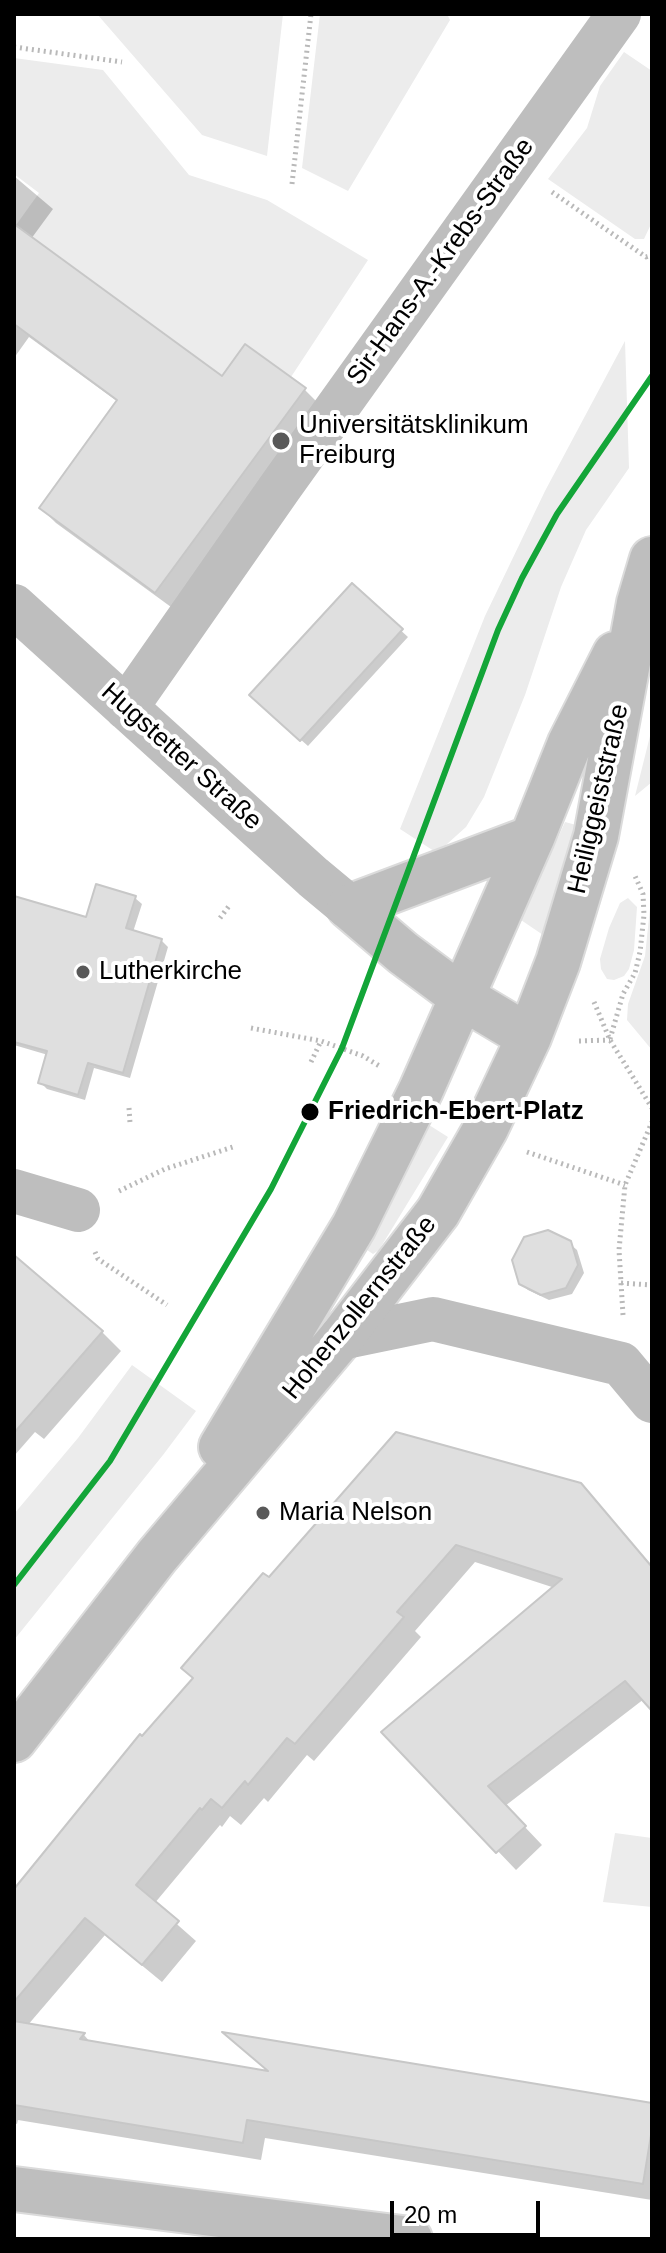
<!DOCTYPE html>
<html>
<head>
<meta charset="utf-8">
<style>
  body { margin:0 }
  #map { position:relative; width:666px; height:2253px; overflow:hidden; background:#fff; font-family:Helvetica,sans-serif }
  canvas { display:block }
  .frame { position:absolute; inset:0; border:16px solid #000; pointer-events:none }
  .scale { position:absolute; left:390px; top:2201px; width:150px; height:36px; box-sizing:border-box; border:4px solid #000; border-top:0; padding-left:10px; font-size:24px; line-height:28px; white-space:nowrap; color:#000; -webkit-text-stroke:6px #fff; paint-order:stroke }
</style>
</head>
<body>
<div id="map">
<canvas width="666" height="2253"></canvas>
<div class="frame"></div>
<div class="scale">20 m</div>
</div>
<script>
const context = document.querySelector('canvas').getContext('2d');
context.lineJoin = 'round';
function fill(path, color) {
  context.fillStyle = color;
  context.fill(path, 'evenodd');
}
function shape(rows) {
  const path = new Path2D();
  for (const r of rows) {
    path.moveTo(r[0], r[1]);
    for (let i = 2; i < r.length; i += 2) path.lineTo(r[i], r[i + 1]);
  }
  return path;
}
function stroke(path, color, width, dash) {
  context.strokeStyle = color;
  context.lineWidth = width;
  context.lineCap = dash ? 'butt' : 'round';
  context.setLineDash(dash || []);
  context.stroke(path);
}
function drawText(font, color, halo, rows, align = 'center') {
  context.font = font + ' Helvetica,sans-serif';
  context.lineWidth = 8;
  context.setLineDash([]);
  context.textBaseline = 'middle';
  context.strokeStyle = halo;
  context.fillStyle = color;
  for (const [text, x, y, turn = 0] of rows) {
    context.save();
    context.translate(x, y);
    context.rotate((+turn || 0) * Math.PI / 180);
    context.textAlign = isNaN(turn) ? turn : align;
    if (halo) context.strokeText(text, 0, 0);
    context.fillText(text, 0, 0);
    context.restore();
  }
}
fill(shape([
  [97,14,283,14,267,156,202,135],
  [320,14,447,14,450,20,348,191,302,168],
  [624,52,652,71,652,222,644,239,635,239,548,179,587,128,600,86],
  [14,58,103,70,189,175,267,200,368,260,291,377,245,345,219,381,192,354,16,225,39,193,14,174],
  [625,341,629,468,586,530,561,587,525,695,484,797,466,827,437,853,400,829,485,616,545,491],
  [652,728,652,782,635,796],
  [565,822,580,826,546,937,521,920],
  [652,889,652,1050,627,1020,628,1004,645,956],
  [628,898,637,907,634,950,629,969,624,976,614,980,607,979,601,969,600,959,609,928,620,903],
  [429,1125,448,1137,379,1250,373,1254,367,1250,367,1243],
  [132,1365,196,1411,163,1455,14,1640,14,1514,78,1438],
  [615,1833,652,1838,652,1907,603,1902]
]), '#ececec');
fill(shape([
  [14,176,53,209,31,239,223,378,246,347,305,390,320,405,171,607,56,523,41,508,118,402,29,337,14,358],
  [352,586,408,637,308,746,258,702],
  [14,898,87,919,135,898,142,904,133,932,161,940,168,947,130,1078,94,1068,85,1100,47,1089,40,1082,48,1055,14,1045],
  [569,1243,577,1250,584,1273,572,1294,549,1300,528,1290,521,1283],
  [14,1268,102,1332,121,1351,44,1439,35,1432,14,1456],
  [580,1484,652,1566,652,1708,644,1699,505,1806,542,1845,516,1870,384,1732,555,1588,475,1562,415,1631,421,1637,314,1761,307,1755,268,1802,264,1798,241,1825,230,1816,222,1827,220,1825,154,1904,196,1941,162,1982,105,1935,27,2026,84,2035,91,2043,270,2073,228,2035,652,2104,652,2200,265,2138,261,2160,18,2120,17,2124,14,2123,14,1892,195,1679,269,1580]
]), '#0003');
const building = shape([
  [14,224,222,376,245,344,306,388,155,593,39,508,117,400,14,324,14,224],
  [352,583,403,629,300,741,249,695,352,583],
  [96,884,136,896,126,928,162,939,123,1073,88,1063,78,1095,38,1083,47,1051,14,1042,14,896,86,917,96,884],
  [548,1230,571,1241,578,1265,566,1288,541,1295,519,1284,512,1260,524,1237,548,1230],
  [14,1255,103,1331,14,1433,14,1255],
  [396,1432,581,1483,652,1567,652,1711,625,1681,488,1786,526,1826,496,1853,381,1732,562,1579,456,1545,397,1612,404,1617,295,1744,287,1738,248,1785,245,1781,222,1808,211,1799,202,1810,200,1808,136,1885,179,1921,142,1965,85,1918,14,2002,14,1889,140,1734,142,1736,193,1678,181,1668,263,1573,269,1577,396,1432],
  [14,2021,85,2033,80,2039,268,2071,222,2032,652,2103,652,2129,643,2184,247,2120,243,2143,14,2105,14,2021]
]);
fill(building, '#dfdfdf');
stroke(building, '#c7c7c7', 2);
const major = shape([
  [529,1037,462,997,403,953,349,907,532,838],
  [221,1447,354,1226,421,1090,532,838,570,743,615,654],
  [14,1740,157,1556,341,1338,438,1212,486,1128,529,1037,558,962,596,836,639,603,652,559],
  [14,2189,410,2239]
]);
stroke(major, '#dbdbdb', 48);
stroke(shape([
  [14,47,122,62],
  [292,184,311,14],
  [552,192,646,257,652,255],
  [220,918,229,906],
  [594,1002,610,1040,652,1108],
  [251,1028,321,1041,363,1056,381,1067],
  [610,1039,623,994,635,973,640,952,644,915,643,894,635,876],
  [579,1041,610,1040],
  [311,1062,321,1041],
  [129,1108,130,1123],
  [527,1152,625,1185],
  [119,1191,165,1169,236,1146],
  [95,1252,98,1259,167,1305],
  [621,1283,652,1285],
  [623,1315,619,1250,625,1185,652,1122]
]), '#b9b9b9', 5, [2, 4]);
stroke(shape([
  [14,606,313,877,349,907],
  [126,708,281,486,619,14],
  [14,1191,78,1210],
  [341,1338,433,1319,621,1364,652,1401]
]), '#bebebe', 44);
stroke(major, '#bebebe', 44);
stroke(shape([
  [14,1585,110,1461,271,1189,342,1048,498,630,522,578,557,514,652,376]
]), '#13a538', 6);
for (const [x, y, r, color] of [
  [281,441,10,"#595959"],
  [83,972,8,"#595959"],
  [310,1112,10,"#000"],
  [263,1513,8,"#595959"]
]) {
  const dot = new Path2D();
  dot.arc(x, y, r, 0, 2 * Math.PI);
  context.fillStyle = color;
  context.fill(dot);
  stroke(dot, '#fff', 3);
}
drawText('26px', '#000', '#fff', [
  ["Sir-Hans-A.-Krebs-Straße",441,262,-54],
  ["Hugstetter Straße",181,757,42],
  ["Heiliggeiststraße",599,799,-77],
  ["Hohenzollernstraße",360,1308,-51]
]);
drawText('26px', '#000', '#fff', [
  ["Universitätsklinikum",299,426],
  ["Freiburg",299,456],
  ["Lutherkirche",99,972],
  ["Maria Nelson",279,1513]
], 'left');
drawText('bold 26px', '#000', '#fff', [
  ["Friedrich-Ebert-Platz",328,1112]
], 'left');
</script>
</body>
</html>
